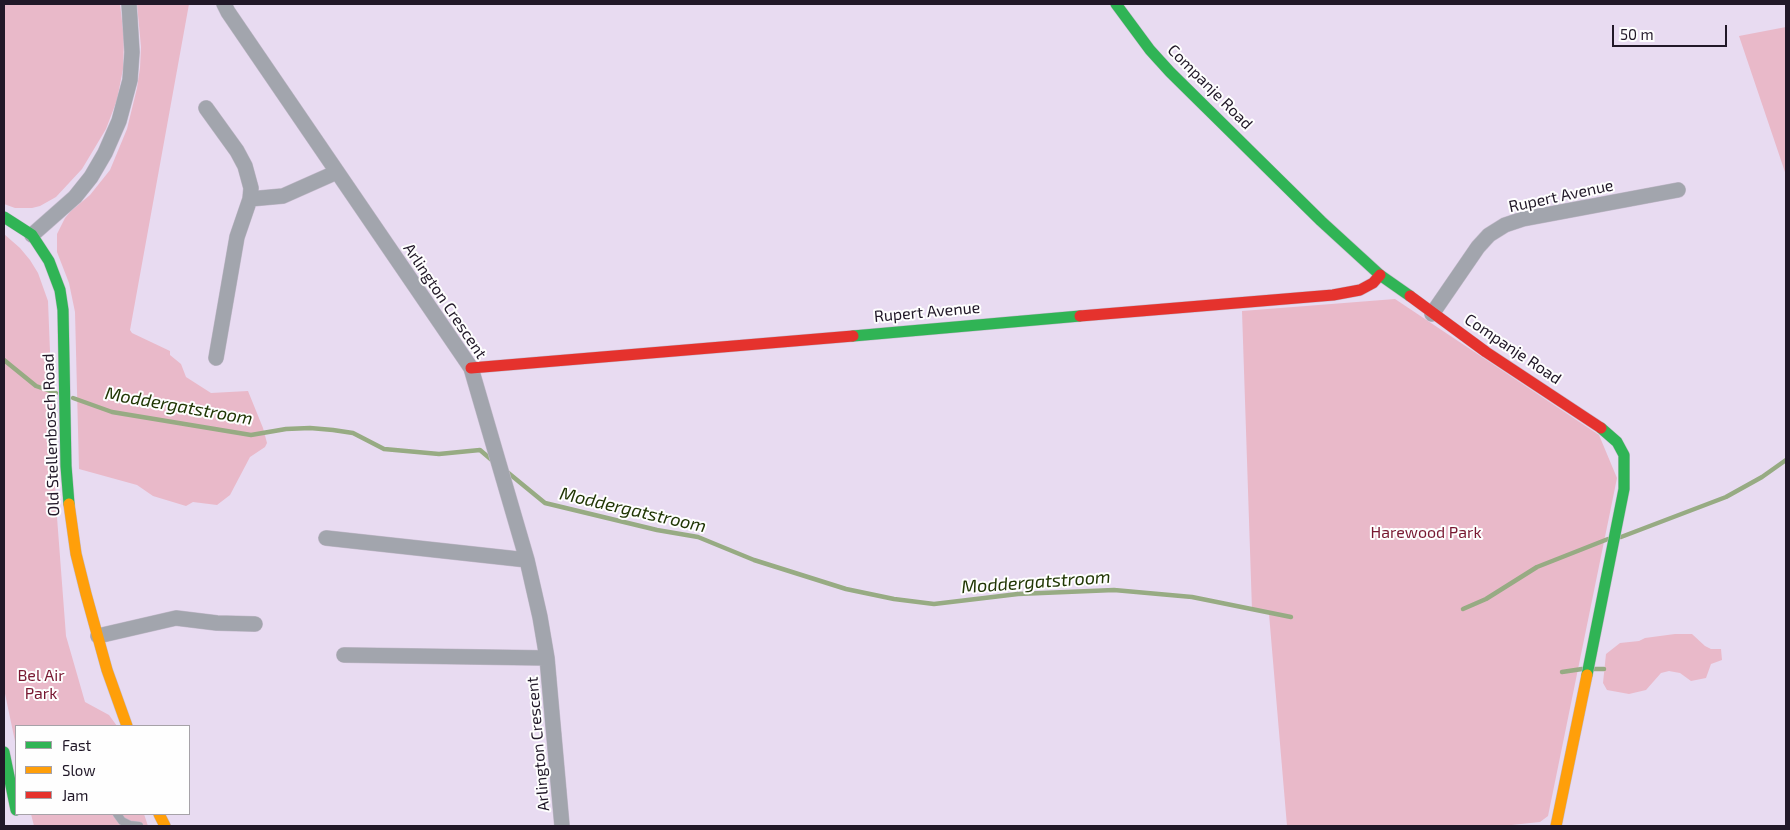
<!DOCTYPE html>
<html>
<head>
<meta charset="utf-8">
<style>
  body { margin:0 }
  #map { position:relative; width:1790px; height:830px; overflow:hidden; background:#e8dbf1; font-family:"Exo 2",sans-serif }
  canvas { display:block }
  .frame { position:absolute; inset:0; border:5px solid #211828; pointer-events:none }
  .legend { position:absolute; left:15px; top:725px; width:175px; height:90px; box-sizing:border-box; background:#fefefe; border:1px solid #a6a2a8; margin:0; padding:6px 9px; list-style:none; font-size:15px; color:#211828 }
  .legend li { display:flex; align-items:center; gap:10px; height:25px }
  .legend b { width:25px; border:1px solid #a6a2a8 }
  .scale { position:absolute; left:1612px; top:25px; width:115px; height:22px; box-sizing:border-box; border:2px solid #211828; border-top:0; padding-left:6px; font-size:15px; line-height:18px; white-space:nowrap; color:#211828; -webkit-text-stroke:4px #fefefe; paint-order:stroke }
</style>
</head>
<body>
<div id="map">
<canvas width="1790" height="830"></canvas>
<div class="frame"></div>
<ul class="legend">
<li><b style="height:6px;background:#30b455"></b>Fast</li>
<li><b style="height:6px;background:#ff9f0a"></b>Slow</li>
<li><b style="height:6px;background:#e5322d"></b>Jam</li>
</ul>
<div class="scale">50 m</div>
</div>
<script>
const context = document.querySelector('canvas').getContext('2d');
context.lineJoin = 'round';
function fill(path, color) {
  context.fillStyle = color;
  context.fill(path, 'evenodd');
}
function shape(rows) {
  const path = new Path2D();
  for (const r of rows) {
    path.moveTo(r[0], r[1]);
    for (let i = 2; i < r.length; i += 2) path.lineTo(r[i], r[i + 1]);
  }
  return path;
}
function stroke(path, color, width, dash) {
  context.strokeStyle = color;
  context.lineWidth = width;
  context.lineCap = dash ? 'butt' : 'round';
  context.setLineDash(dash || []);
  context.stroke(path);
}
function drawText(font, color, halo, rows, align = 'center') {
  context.font = font + ' "Exo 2",sans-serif';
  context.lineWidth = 4;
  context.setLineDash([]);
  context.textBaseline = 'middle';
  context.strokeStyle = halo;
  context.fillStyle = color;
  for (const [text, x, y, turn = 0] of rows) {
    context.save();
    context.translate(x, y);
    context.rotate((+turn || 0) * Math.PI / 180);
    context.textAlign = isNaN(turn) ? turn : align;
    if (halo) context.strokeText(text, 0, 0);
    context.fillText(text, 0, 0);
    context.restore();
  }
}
fill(shape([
  [4,4,120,4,124,38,123,69,117,100,106,129,82,169,56,197,40,206,32,208,15,208,4,204],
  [137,4,189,4,130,330,132,333,170,351,170,355,181,364,186,377,211,393,248,391,263,428,267,443,265,447,250,457,230,495,217,505,193,502,186,506,153,496,137,485,79,469,75,312,69,283,57,252,57,234,65,218,71,211,90,195,110,170,127,129,137,88,140,68,141,47],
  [1786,27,1786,175,1739,36],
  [4,234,20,248,30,260,38,273,48,301,56,504,66,636,85,702,109,715,117,726,16,726,16,746,4,689],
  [1395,299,1599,435,1617,478,1548,816,1540,822,1502,826,1287,826,1269,614,1252,610,1242,311],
  [1675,634,1692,634,1705,646,1711,649,1721,649,1722,660,1711,664,1706,678,1691,681,1680,673,1669,671,1661,673,1646,690,1629,694,1607,690,1603,683,1606,654,1620,643,1639,641,1645,638],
  [31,814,144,814,148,826,34,826]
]), '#e9b9c9');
stroke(shape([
  [4,360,36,386,56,393],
  [73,398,112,412,251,435,286,429,310,428,333,430,353,433,384,449,439,454,480,450,494,462],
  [506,471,545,503,657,530,698,537,754,560,846,589,894,599,934,604,1018,594,1114,590,1192,597,1291,617],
  [1621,537,1726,497,1762,477,1786,460],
  [1463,609,1486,599,1537,567,1608,539],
  [1592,669,1604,669],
  [1562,672,1582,669]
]), '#97ab83', 4.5);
const lane = shape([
  [117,814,122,821,130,825,139,826]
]);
const street = shape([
  [224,4,228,12,471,368,527,560,540,617,547,658,562,826],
  [206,108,237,151,245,166,251,188,250,199,237,237,216,358],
  [250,199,283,196,337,172],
  [32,235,75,197,91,177,105,153,119,121,130,80,132,52,129,4],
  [1432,314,1478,247,1489,235,1505,225,1523,219,1678,190],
  [326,538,527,560],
  [98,636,176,618,217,623,255,624],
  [344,655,547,658]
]);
const fast = shape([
  [1116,4,1150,50,1170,72,1321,221,1380,275,1410,296],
  [4,217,32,235,49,261,60,290,63,310,66,466,69,504],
  [853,336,1080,316],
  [1587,675,1624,489,1624,455,1617,442,1601,428],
  [4,752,16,810]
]);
const slow = shape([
  [69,504,76,554,86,594,107,670,127,726],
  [159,814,165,826],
  [1556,826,1587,675]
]);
const jam = shape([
  [1410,296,1486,352,1601,428],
  [1080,316,1333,295,1360,290,1373,283,1380,275],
  [471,368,853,336]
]);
stroke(lane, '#c3bacb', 9);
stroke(street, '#c3bacb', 16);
stroke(fast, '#c3bacb', 12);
stroke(slow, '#c3bacb', 12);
stroke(jam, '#c3bacb', 12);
stroke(lane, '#a2a5ad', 8);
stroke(street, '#a2a5ad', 15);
stroke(fast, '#30b455', 11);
stroke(slow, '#ff9f0a', 11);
stroke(jam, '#e5322d', 11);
drawText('16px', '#211828', '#fefefe', [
  ["Companje Road",1210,87,45],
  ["Rupert Avenue",1561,196,-12],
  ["Arlington Crescent",445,301,56],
  ["Rupert Avenue",927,312,-5],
  ["Companje Road",1513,349,34],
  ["Old Stellenbosch Road",51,435,-92],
  ["Arlington Crescent",538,744,-95]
]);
drawText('16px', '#781831', '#fefefe', [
  ["Harewood Park",1426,533],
  ["Bel Air",41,676],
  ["Park",41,694]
]);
drawText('italic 18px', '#203604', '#fefefe', [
  ["Moddergatstroom",179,406,10],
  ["Moddergatstroom",633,510,13],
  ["Moddergatstroom",1036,582,-4]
]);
</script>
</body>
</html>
